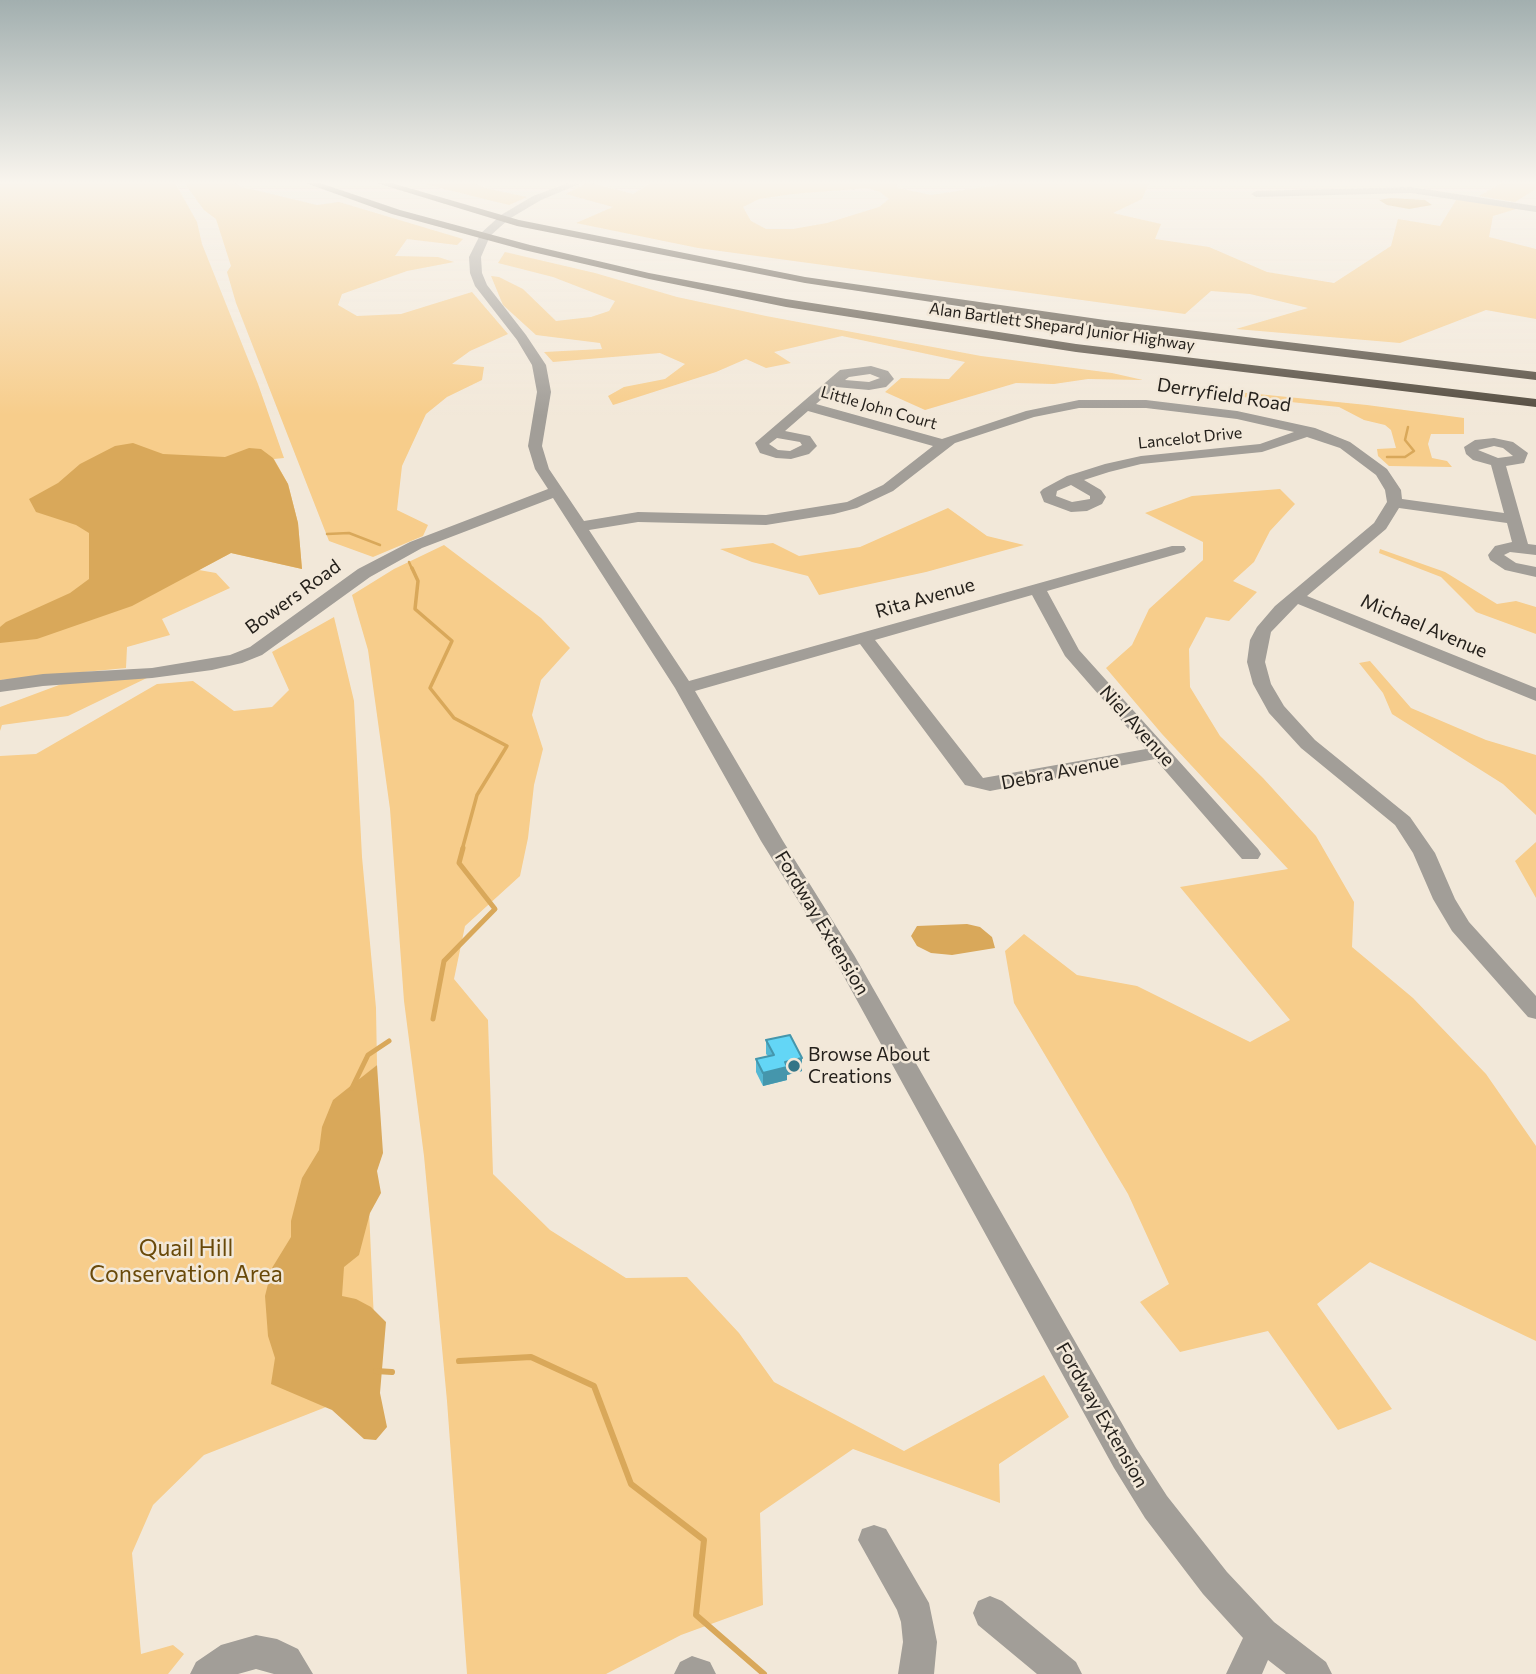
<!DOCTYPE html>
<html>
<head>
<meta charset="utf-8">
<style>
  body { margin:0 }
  canvas { display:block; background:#f2e8d9 }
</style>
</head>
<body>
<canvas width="1536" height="1674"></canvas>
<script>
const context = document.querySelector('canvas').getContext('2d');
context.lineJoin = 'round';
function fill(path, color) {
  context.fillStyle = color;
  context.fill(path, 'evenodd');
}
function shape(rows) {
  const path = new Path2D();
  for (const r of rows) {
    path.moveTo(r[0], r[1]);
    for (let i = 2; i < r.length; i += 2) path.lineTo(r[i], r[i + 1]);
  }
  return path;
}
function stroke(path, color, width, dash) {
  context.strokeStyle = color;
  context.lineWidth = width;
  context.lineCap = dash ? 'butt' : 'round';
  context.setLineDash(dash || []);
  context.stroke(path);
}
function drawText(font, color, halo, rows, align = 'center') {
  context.font = font + ' Commissioner,sans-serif';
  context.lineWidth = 5;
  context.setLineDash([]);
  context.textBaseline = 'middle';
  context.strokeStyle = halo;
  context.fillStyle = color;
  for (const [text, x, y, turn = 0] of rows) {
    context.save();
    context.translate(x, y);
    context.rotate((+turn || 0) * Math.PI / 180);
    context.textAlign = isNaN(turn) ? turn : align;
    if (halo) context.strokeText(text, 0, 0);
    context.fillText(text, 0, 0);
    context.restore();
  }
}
fill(shape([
  [0,181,174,181,197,222,202,244,258,384,284,458,274,459,288,484,298,523,302,569,231,553,199,570,216,573,230,588,162,619,170,635,127,647,126,668,0,680],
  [183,181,231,181,242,187,317,205,339,202,463,239,457,245,407,239,395,256,438,257,454,262,407,271,342,294,338,305,357,316,401,314,472,292,508,334,470,351,452,364,484,367,482,380,447,397,426,414,402,466,397,510,428,525,423,536,373,557,329,541,236,303,227,272,231,266,216,219,204,210],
  [412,181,468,181,489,189,527,197,509,205],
  [654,181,895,181,898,188,931,195,998,185,1004,181,1150,181,1142,199,1113,213,1161,224,1155,239,1209,247,1267,272,1334,283,1391,246,1398,219,1440,226,1458,197,1519,208,1493,216,1489,237,1536,249,1536,319,1486,310,1400,343,1236,329,1308,308,1250,294,1211,291,1185,314,698,248,576,223,613,207,566,194,588,182,633,194],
  [868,188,880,192,889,199,879,207,827,223,793,229,766,229,751,221,743,207,759,199,792,194],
  [1505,181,1536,181,1536,189,1515,202,1479,196],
  [505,252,595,273,677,297,766,316,981,356,1112,373,1143,380,1088,379,1054,384,1016,383,925,410,885,392,901,378,949,379,965,362,842,336,774,352,791,363,766,368,746,359,716,372,613,405,608,396,624,387,665,379,685,364,660,353,553,362,544,352,602,349,600,343,536,335,503,305,491,276,499,277,523,289,556,321,591,317,609,311,615,301,553,277,498,263],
  [1228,391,1367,405,1464,418,1464,434,1431,434,1428,444,1432,458,1447,461,1452,467,1389,466,1378,456,1377,449,1396,448,1391,430,1385,425,1364,420,1339,407,1223,395],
  [1280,489,1295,504,1270,531,1254,562,1233,581,1257,592,1229,621,1206,617,1189,649,1190,687,1220,736,1263,778,1316,836,1354,902,1352,947,1413,998,1486,1074,1536,1146,1536,1341,1370,1262,1317,1304,1392,1409,1338,1430,1268,1331,1180,1352,1140,1302,1169,1284,1128,1194,1014,1003,1005,951,1024,934,1077,975,1137,986,1250,1042,1290,1020,1180,887,1288,869,1162,734,1106,668,1132,645,1149,609,1203,560,1203,542,1145,513,1192,496],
  [948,508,987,536,1024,545,926,572,819,595,808,576,752,562,720,549,773,543,799,556,860,547],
  [444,545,541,618,570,648,541,680,532,715,543,749,534,785,528,838,520,876,465,926,454,979,488,1020,493,1174,550,1230,626,1278,687,1277,739,1333,774,1382,904,1451,1044,1375,1069,1417,999,1464,1000,1503,853,1449,760,1513,763,1605,681,1635,606,1674,467,1674,447,1401,424,1156,404,1001,390,809,368,650,352,595,394,569],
  [1380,549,1445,572,1497,604,1516,601,1536,607,1536,634,1476,612,1441,577,1379,553],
  [334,617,354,701,362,857,376,1008,377,1065,363,1077,377,1387,204,1455,153,1505,132,1553,141,1654,173,1645,184,1654,168,1674,0,1674,0,756,36,754,157,684,193,681,234,711,272,707,289,690,272,652],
  [1370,661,1411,708,1486,740,1536,755,1536,815,1503,784,1392,714,1383,693,1359,663],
  [151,676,68,716,2,725,0,731,0,707,67,682],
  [1536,842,1536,898,1515,861]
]), '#f7cd8b');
fill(shape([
  [1390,198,1425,200,1432,205,1409,209,1387,205,1379,200],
  [133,443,163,454,225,457,249,448,261,449,273,458,288,484,298,523,302,569,231,553,132,606,37,639,0,643,0,627,6,622,70,593,89,579,89,533,76,525,36,512,29,499,58,483,80,464,115,446],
  [967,924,980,927,992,937,995,948,952,955,931,953,917,946,911,936,917,926],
  [377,1065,383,1153,377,1171,381,1193,370,1213,359,1255,344,1267,342,1296,356,1299,371,1307,386,1322,380,1393,387,1427,376,1440,364,1439,332,1410,271,1384,275,1358,268,1336,265,1296,272,1268,291,1237,291,1221,302,1178,319,1150,322,1127,333,1100]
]), '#d9a85a');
stroke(shape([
  [1387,457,1405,457,1414,451,1405,440,1408,427],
  [327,534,349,533,380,545],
  [409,562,412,569]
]), '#d9a85a', 2.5);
stroke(shape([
  [412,568,418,581,415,609,452,641,430,688,454,718,507,746,477,795,462,850]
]), '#d9a85a', 3.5);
stroke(shape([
  [433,1019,444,961,495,909,459,863,463,848],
  [352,1088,368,1055,389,1041]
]), '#d9a85a', 5);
stroke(shape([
  [459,1361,531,1357,594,1386,631,1484,704,1540,696,1615,764,1674],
  [376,1371,392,1372]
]), '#d9a85a', 6);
fill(shape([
  [573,181,587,181,541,200,509,219,490,236,481,257,482,273,487,285,526,335,546,365,551,392,542,446,549,469,584,521,638,512,766,515,847,502,883,485,933,446,808,411,785,431,810,436,817,446,809,454,791,459,776,458,760,453,755,443,840,370,871,366,888,371,894,379,886,387,869,390,836,387,816,404,942,439,1026,411,1079,400,1146,400,1237,411,1315,428,1350,442,1387,469,1401,490,1402,499,1504,513,1491,465,1473,460,1466,454,1464,447,1475,440,1494,438,1513,442,1528,453,1524,463,1506,466,1528,544,1536,545,1536,555,1510,552,1504,555,1516,563,1536,567,1536,577,1505,570,1490,560,1488,555,1495,546,1512,542,1507,523,1399,508,1386,529,1307,596,1536,688,1536,701,1298,604,1271,632,1265,662,1271,684,1284,706,1315,740,1410,817,1435,853,1455,899,1469,922,1536,996,1536,1019,1528,1017,1452,931,1433,899,1413,853,1395,825,1301,748,1269,713,1253,684,1247,662,1250,640,1257,627,1275,606,1374,523,1387,502,1385,490,1376,475,1340,448,1307,437,1262,452,1141,464,1109,472,1084,480,1101,490,1106,497,1102,504,1087,511,1071,512,1044,502,1040,492,1043,489,1067,476,1105,464,1141,456,1260,444,1294,432,1237,419,1146,408,1079,408,1034,417,955,443,893,491,857,508,834,514,766,525,638,522,589,530,689,681,1172,546,1184,546,1186,549,1184,552,1047,591,1079,650,1258,849,1261,854,1258,859,1242,859,1155,759,990,791,965,785,860,644,695,691,783,841,854,955,1136,1448,1167,1496,1227,1572,1274,1622,1326,1662,1332,1674,1286,1674,1268,1660,1262,1674,1226,1674,1243,1638,1203,1594,1145,1518,1114,1468,832,955,761,841,675,688,553,498,422,548,370,577,262,655,242,663,212,670,152,678,43,686,0,692,0,680,43,674,152,668,230,655,250,647,358,569,410,542,548,489,535,469,528,446,537,392,532,365,517,340,475,286,470,273,469,257,481,233,501,215,533,196,573,181],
  [870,374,880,378,869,382,845,380,849,377,870,374],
  [777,438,800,442,802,445,790,451,778,450,769,444,777,438],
  [1494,446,1503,448,1513,456,1498,458,1478,450,1494,446],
  [1071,485,1090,496,1090,499,1072,502,1056,496,1057,491,1071,485],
  [1032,595,1065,656,1146,749,983,778,875,640,1032,595],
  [1411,187,1536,206,1536,212,1411,193,1256,197,1251,194,1256,191,1411,187],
  [874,1525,886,1529,929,1603,937,1642,934,1674,898,1674,903,1642,901,1622,897,1610,858,1540,862,1529,874,1525],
  [990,1596,1002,1601,1076,1662,1082,1674,1037,1674,978,1625,973,1613,978,1601,990,1596],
  [256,1635,277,1639,298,1649,313,1674,274,1674,256,1669,238,1674,190,1674,196,1662,221,1645,256,1635],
  [692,1656,710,1662,716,1674,674,1674,680,1662,692,1656]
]), '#a29e98');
fill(shape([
  [300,181,314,181,400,210,530,245,649,273,786,299,1076,344,1536,399,1536,407,1076,352,786,307,649,279,524,250,392,214,300,181],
  [370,181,385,181,519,220,805,277,1105,320,1536,372,1536,380,1105,328,805,283,517,226,370,181]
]), '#534b3f');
fill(shape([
  [766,1040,802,1058,802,1071,787,1075,787,1080,763,1086,756,1072,756,1059,768,1056,766,1054]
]), '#55b8d4');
fill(shape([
  [802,1058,802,1071,787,1075,787,1080,763,1086,763,1073,785,1062]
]), '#4596ac');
const building = shape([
  [790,1035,802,1058,785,1062,787,1067,763,1073,756,1059,774,1055,766,1040,790,1035]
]);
fill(building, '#63d6f6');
stroke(building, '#4596ac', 2);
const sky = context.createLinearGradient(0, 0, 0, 415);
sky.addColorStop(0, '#a2afaf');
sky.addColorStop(0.44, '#f9f5ee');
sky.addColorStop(1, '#f9f5ee00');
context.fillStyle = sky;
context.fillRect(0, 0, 1536, 415);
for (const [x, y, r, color] of [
  [794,1066,7,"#337587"]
]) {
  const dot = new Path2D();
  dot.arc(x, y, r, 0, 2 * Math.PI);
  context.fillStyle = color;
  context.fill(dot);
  stroke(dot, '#f2e8d9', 2.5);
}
drawText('16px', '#25211c', '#f2e8d9', [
  ["Alan Bartlett Shepard Junior Highway",1062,327,8],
  ["Little John Court",879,408,16],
  ["Lancelot Drive",1190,438,-6]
]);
drawText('19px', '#25211c', '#f2e8d9', [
  ["Derryfield Road",1224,395,9],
  ["Bowers Road",293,597,-36],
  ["Rita Avenue",925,598,-16],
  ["Michael Avenue",1424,626,23],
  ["Niel Avenue",1137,726,48],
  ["Debra Avenue",1060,772,-11],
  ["Fordway Extension",822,923,59],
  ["Fordway Extension",1102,1415,60]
]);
drawText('19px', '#25211c', '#f2e8d9', [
  ["Browse About",808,1055],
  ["Creations",808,1077]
], 'left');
drawText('23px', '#694909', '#f2e8d9', [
  ["Quail Hill",186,1248],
  ["Conservation Area",186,1274]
]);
</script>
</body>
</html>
